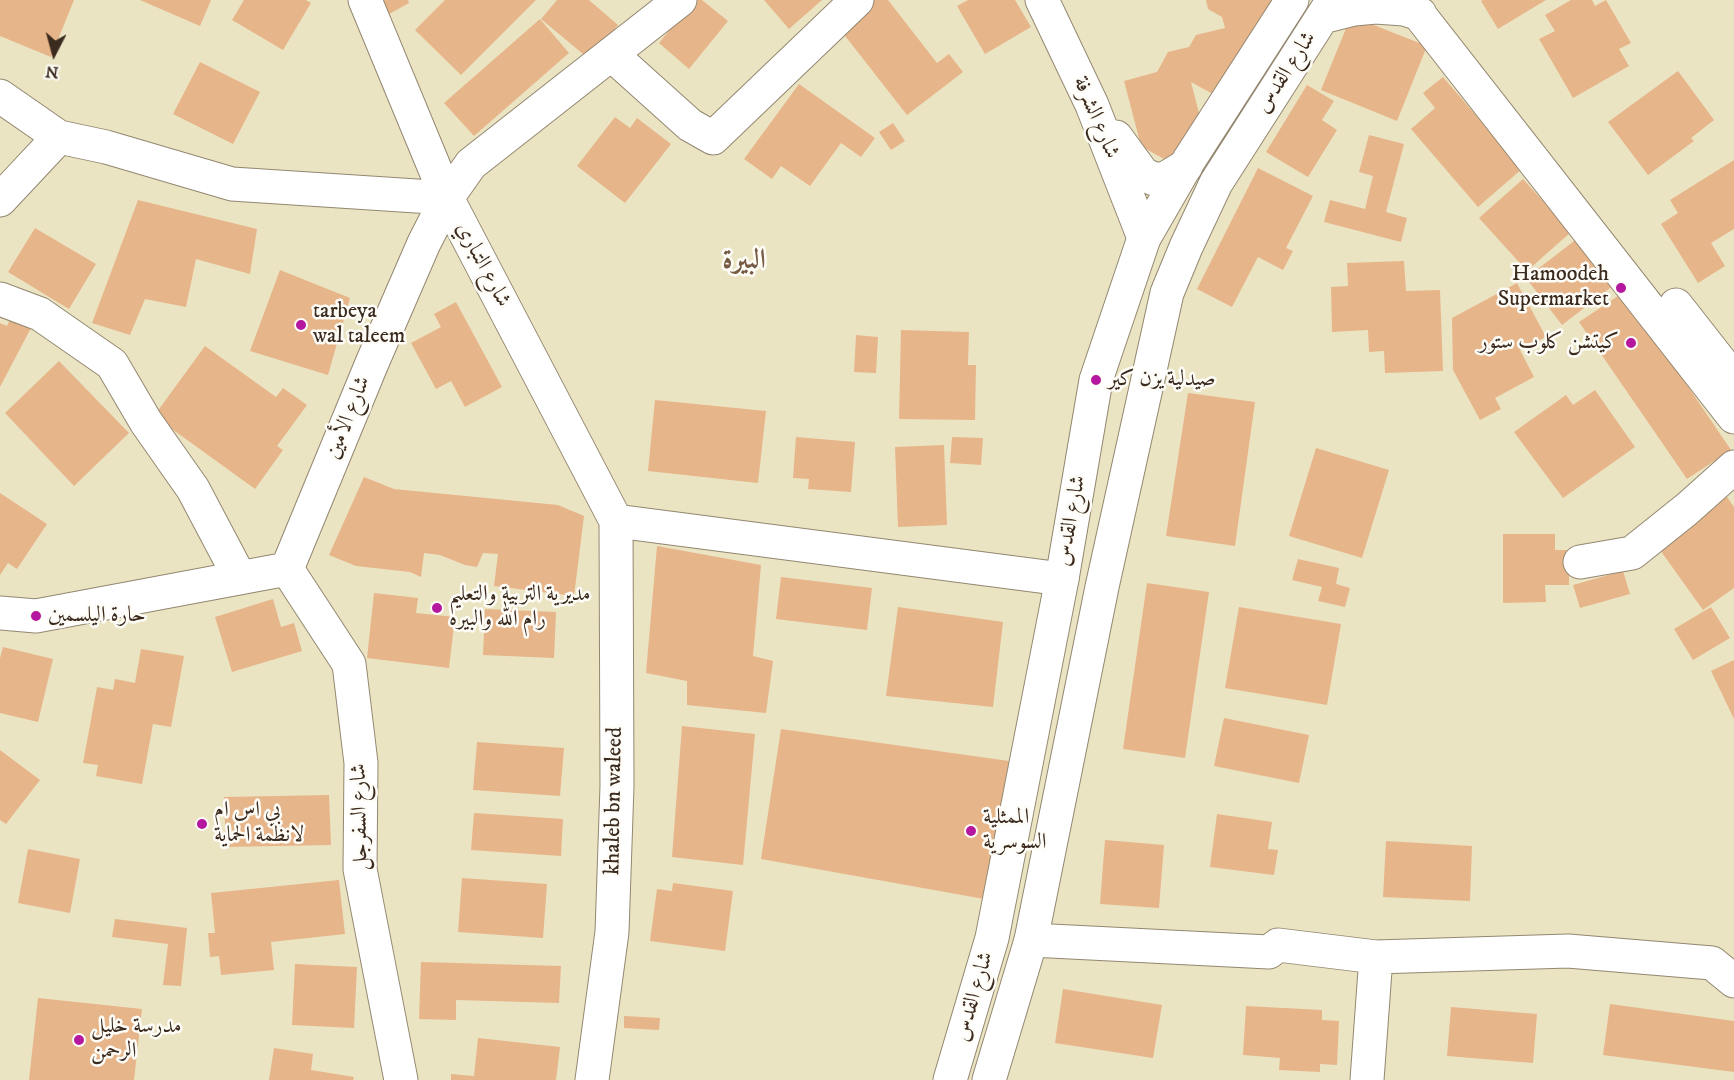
<!DOCTYPE html>
<html>
<head>
<meta charset="utf-8">
<style>
  body { margin:0 }
  #map { position:relative; width:1734px; height:1080px; overflow:hidden; background:#ebe4c3; font-family:"IM FELL DW Pica",serif }
  canvas { display:block }
  .north { position:absolute; left:24px; top:24px; width:60px; height:60px; -webkit-text-stroke:4px #fdfcf7; paint-order:stroke; rotate:186deg; font-size:16px; font-weight:700; line-height:24px; text-align:center; color:#3b2a1e }
  .north::after { content:''; display:block; margin:auto; width:21px; height:27px; background:#3b2a1e; clip-path:polygon(50% 0,100% 100%,50% 72%,0 100%) }
</style>
</head>
<body>
<div id="map">
<canvas width="1734" height="1080"></canvas>
<div class="north">N</div>
</div>
<script>
const context = document.querySelector('canvas').getContext('2d');
context.lineJoin = 'round';
function fill(path, color) {
  context.fillStyle = color;
  context.fill(path, 'evenodd');
}
function shape(rows) {
  const path = new Path2D();
  for (const r of rows) {
    path.moveTo(r[0], r[1]);
    for (let i = 2; i < r.length; i += 2) path.lineTo(r[i], r[i + 1]);
  }
  return path;
}
function stroke(path, color, width, dash) {
  context.strokeStyle = color;
  context.lineWidth = width;
  context.lineCap = dash ? 'butt' : 'round';
  context.setLineDash(dash || []);
  context.stroke(path);
}
function drawText(font, color, halo, rows, align = 'center') {
  context.font = font + ' "IM FELL DW Pica",Amiri,serif';
  context.lineWidth = 5;
  context.setLineDash([]);
  context.textBaseline = 'middle';
  context.strokeStyle = halo;
  context.fillStyle = color;
  for (const [text, x, y, turn = 0] of rows) {
    context.save();
    context.translate(x, y);
    context.rotate((+turn || 0) * Math.PI / 180);
    context.textAlign = isNaN(turn) ? turn : align;
    if (halo) context.strokeText(text, 0, 0);
    context.fillText(text, 0, 0);
    context.restore();
  }
}
fill(shape([
  [0,0,74,0,51,57,0,36],
  [140,0,211,0,200,26],
  [244,0,306,0,311,3,283,50,232,20],
  [374,0,408,0,409,3,384,17],
  [445,0,536,0,461,75,415,30],
  [557,0,589,0,618,25,589,59,541,19],
  [694,0,702,0,728,21,689,69,659,43],
  [764,0,822,0,789,29],
  [865,0,888,0,937,63,949,54,963,72,907,115,835,23],
  [968,0,1015,0,1031,27,985,54,957,6],
  [1206,0,1275,0,1220,98,1191,82,1199,113,1171,163,1141,146,1124,81,1157,72,1168,52,1189,47,1196,35,1225,28,1222,17,1208,9],
  [1483,0,1546,0,1498,29,1481,1],
  [1571,0,1592,0,1595,6,1606,0,1631,43,1619,49,1629,66,1573,98,1539,39,1555,31,1545,15],
  [1351,16,1427,46,1397,121,1321,90],
  [540,19,569,53,474,136,444,103],
  [200,62,260,92,233,144,173,114],
  [1678,71,1714,120,1691,138,1694,141,1648,175,1608,122],
  [1443,77,1522,169,1478,207,1411,129,1435,108,1423,93],
  [799,84,875,138,861,157,841,143,810,186,781,166,772,179,744,159],
  [1307,85,1334,101,1322,120,1337,130,1308,177,1266,152],
  [615,117,630,128,637,118,671,144,625,203,577,166],
  [893,123,905,141,891,150,879,132],
  [1369,135,1404,144,1386,212,1407,218,1401,242,1324,222,1330,200,1365,209,1373,176,1359,172],
  [1734,160,1734,229,1711,243,1725,266,1698,283,1661,224,1678,213,1670,200],
  [1258,168,1313,196,1286,248,1293,251,1283,270,1258,257,1232,307,1197,289],
  [1523,179,1571,232,1527,271,1479,218],
  [138,200,257,229,250,274,196,259,186,307,145,299,130,335,92,323],
  [35,228,96,264,69,309,8,272],
  [1578,238,1614,285,1562,325,1526,278],
  [1404,261,1406,291,1440,290,1443,371,1385,373,1384,351,1369,352,1368,330,1332,332,1331,287,1348,286,1347,263],
  [280,270,350,298,328,375,250,351],
  [1517,283,1546,337,1520,350,1534,377,1495,398,1501,409,1480,420,1453,370,1452,318],
  [1624,292,1731,450,1687,479,1579,322],
  [456,302,502,387,465,407,451,381,436,389,411,343,441,327,434,314],
  [12,315,32,326,0,387,0,323,7,326],
  [901,330,969,332,968,365,976,365,975,420,899,419],
  [856,335,878,337,876,373,854,372],
  [205,346,276,397,283,388,307,405,277,446,283,450,255,489,154,416],
  [59,361,129,433,74,486,5,413],
  [1595,390,1635,447,1563,498,1514,432,1566,395,1573,405],
  [1188,393,1255,402,1235,546,1166,536],
  [655,400,766,411,758,483,648,471],
  [796,437,855,442,851,492,808,489,809,479,793,478],
  [952,437,983,438,981,465,950,463],
  [944,445,947,525,898,527,895,447],
  [1316,448,1389,470,1362,558,1289,536],
  [364,477,394,489,558,505,584,516,574,596,494,586,498,554,483,553,477,567,465,565,440,555,424,553,421,577,410,572,356,566,329,555],
  [0,493,47,524,17,569,8,563,0,575],
  [1725,494,1734,507,1734,588,1703,610,1655,543],
  [1503,534,1555,534,1555,550,1569,550,1569,585,1545,585,1546,602,1503,603],
  [657,546,761,565,753,656,773,661,766,713,687,705,687,681,646,673],
  [1298,559,1339,568,1336,584,1350,588,1345,607,1318,601,1322,587,1292,580],
  [1623,571,1630,594,1580,608,1573,585],
  [781,577,872,588,867,630,776,619],
  [1147,583,1209,592,1185,758,1123,749],
  [374,593,418,598,416,613,455,617,449,668,367,658],
  [273,599,281,627,294,623,302,651,232,672,215,617],
  [898,607,1003,622,993,707,886,696],
  [1239,607,1341,624,1327,705,1225,688],
  [1711,607,1730,638,1693,660,1674,629],
  [485,609,556,612,554,658,483,655],
  [3,647,53,659,38,722,0,713,0,658],
  [141,649,184,656,171,727,153,724,142,784,96,776,98,765,83,763,97,687,113,690,115,679,135,683],
  [1734,660,1734,719,1711,671],
  [1224,718,1309,735,1299,783,1214,766],
  [682,726,755,734,743,865,672,857],
  [781,729,1009,761,984,899,761,859],
  [477,742,564,748,560,796,473,790],
  [0,750,40,780,6,824,0,820],
  [329,795,331,845,226,847,224,797],
  [474,813,563,819,561,856,471,850],
  [1217,814,1272,822,1268,849,1278,850,1274,875,1210,867],
  [1105,840,1164,845,1159,908,1100,904],
  [1386,841,1472,846,1470,901,1383,897],
  [28,849,80,859,70,913,18,903],
  [462,878,547,884,543,938,458,932],
  [339,880,345,934,271,942,274,970,221,975,219,956,210,957,208,933,215,933,211,893],
  [673,883,733,891,725,951,650,941,657,889,672,891],
  [115,919,187,928,181,986,163,985,168,944,112,937],
  [421,962,561,966,559,1003,456,1000,456,1020,419,1019],
  [295,964,357,967,354,1028,292,1025],
  [1063,989,1162,1005,1153,1058,1055,1043],
  [38,998,142,1009,134,1080,29,1080],
  [1610,1004,1734,1021,1734,1072,1603,1055],
  [1246,1006,1322,1010,1322,1020,1339,1021,1337,1065,1320,1064,1320,1072,1279,1070,1280,1058,1243,1055],
  [1451,1007,1537,1014,1533,1063,1447,1056],
  [624,1016,660,1018,659,1030,624,1028],
  [478,1038,560,1047,556,1080,451,1080,451,1074,474,1076],
  [274,1048,313,1054,311,1070,354,1077,353,1080,269,1080]
]), '#e7b58a');
const minor = shape([
  [365,0,447,198,616,521,617,786,612,932,592,1080],
  [1042,0,1092,105,1144,238],
  [611,54,690,125,713,138,857,0],
  [0,96,59,137,106,147,232,184,447,198],
  [1116,137,1143,174,1154,179,1164,179,1186,166],
  [0,200,59,137],
  [0,299,40,314,112,364,146,422,193,489,240,578],
  [616,521,1062,579],
  [1580,562,1632,553,1687,509,1734,467],
  [287,569,349,664,361,763,360,869,401,1080],
  [0,613,36,616,287,569,372,363,424,243,447,198,471,164,680,0],
  [1031,940,1269,952,1278,945,1376,957,1568,951,1712,963,1734,981],
  [1367,1080,1376,957]
]);
const major = shape([
  [1408,0,1734,417],
  [1322,17,1354,9,1376,7,1404,9,1420,14],
  [1676,305,1734,379],
  [950,1080,992,938,1062,579,1096,380,1144,238,1189,160,1292,0],
  [989,1080,1031,940,1102,587,1167,293,1186,247,1216,183,1333,0]
]);
stroke(minor, '#938770', 35);
stroke(major, '#938770', 35);
stroke(minor, '#fff', 33);
stroke(major, '#fff', 33);
for (const [x, y, r, color] of [
  [1621,288,6,"#b5179e"],
  [301,325,6,"#b5179e"],
  [1631,343,6,"#b5179e"],
  [1096,380,6,"#b5179e"],
  [437,608,6,"#b5179e"],
  [36,616,6,"#b5179e"],
  [202,824,6,"#b5179e"],
  [971,831,6,"#b5179e"],
  [79,1040,6,"#b5179e"]
]) {
  const dot = new Path2D();
  dot.arc(x, y, r, 0, 2 * Math.PI);
  context.fillStyle = color;
  context.fill(dot);
  stroke(dot, '#fdfcf7', 2);
}
drawText('22px', '#3b2a1e', '#fdfcf7', [
  ["شارع القدس",1287,73,-57],
  ["شارع الشرفة",1095,118,67],
  ["شارع التباري",482,265,62],
  ["شارع الأمين",349,418,-68],
  ["شارع القدس",1072,521,-80],
  ["khaleb bn waleed",615,801,-89],
  ["شارع السفرجل",361,817,-91],
  ["شارع القدس",975,997,-74]
]);
drawText('22px', '#3b2a1e', '#fdfcf7', [
  ["Hamoodeh",1609,275,"right"],
  ["Supermarket",1609,300,"right"],
  ["tarbeya",313,312],
  ["wal taleem",313,337],
  ["كيتشن كلوب ستور",1619,343,"right"],
  ["صيدلية يزن كير",1108,380],
  ["مديرية التربية والتعليم",449,595],
  ["رام الله والبيره",449,620],
  ["حارة اليلسمين",48,616],
  ["بي اس ام",214,811],
  ["لانظمة الحماية",214,836],
  ["الممثلية",983,818],
  ["السوسرية",983,843],
  ["مدرسة خليل",91,1027],
  ["الرحمن",91,1052]
], 'left');
drawText('bold 28px', '#775b44', '#fdfcf7', [
  ["البيرة",744,262]
]);
</script>
</body>
</html>
